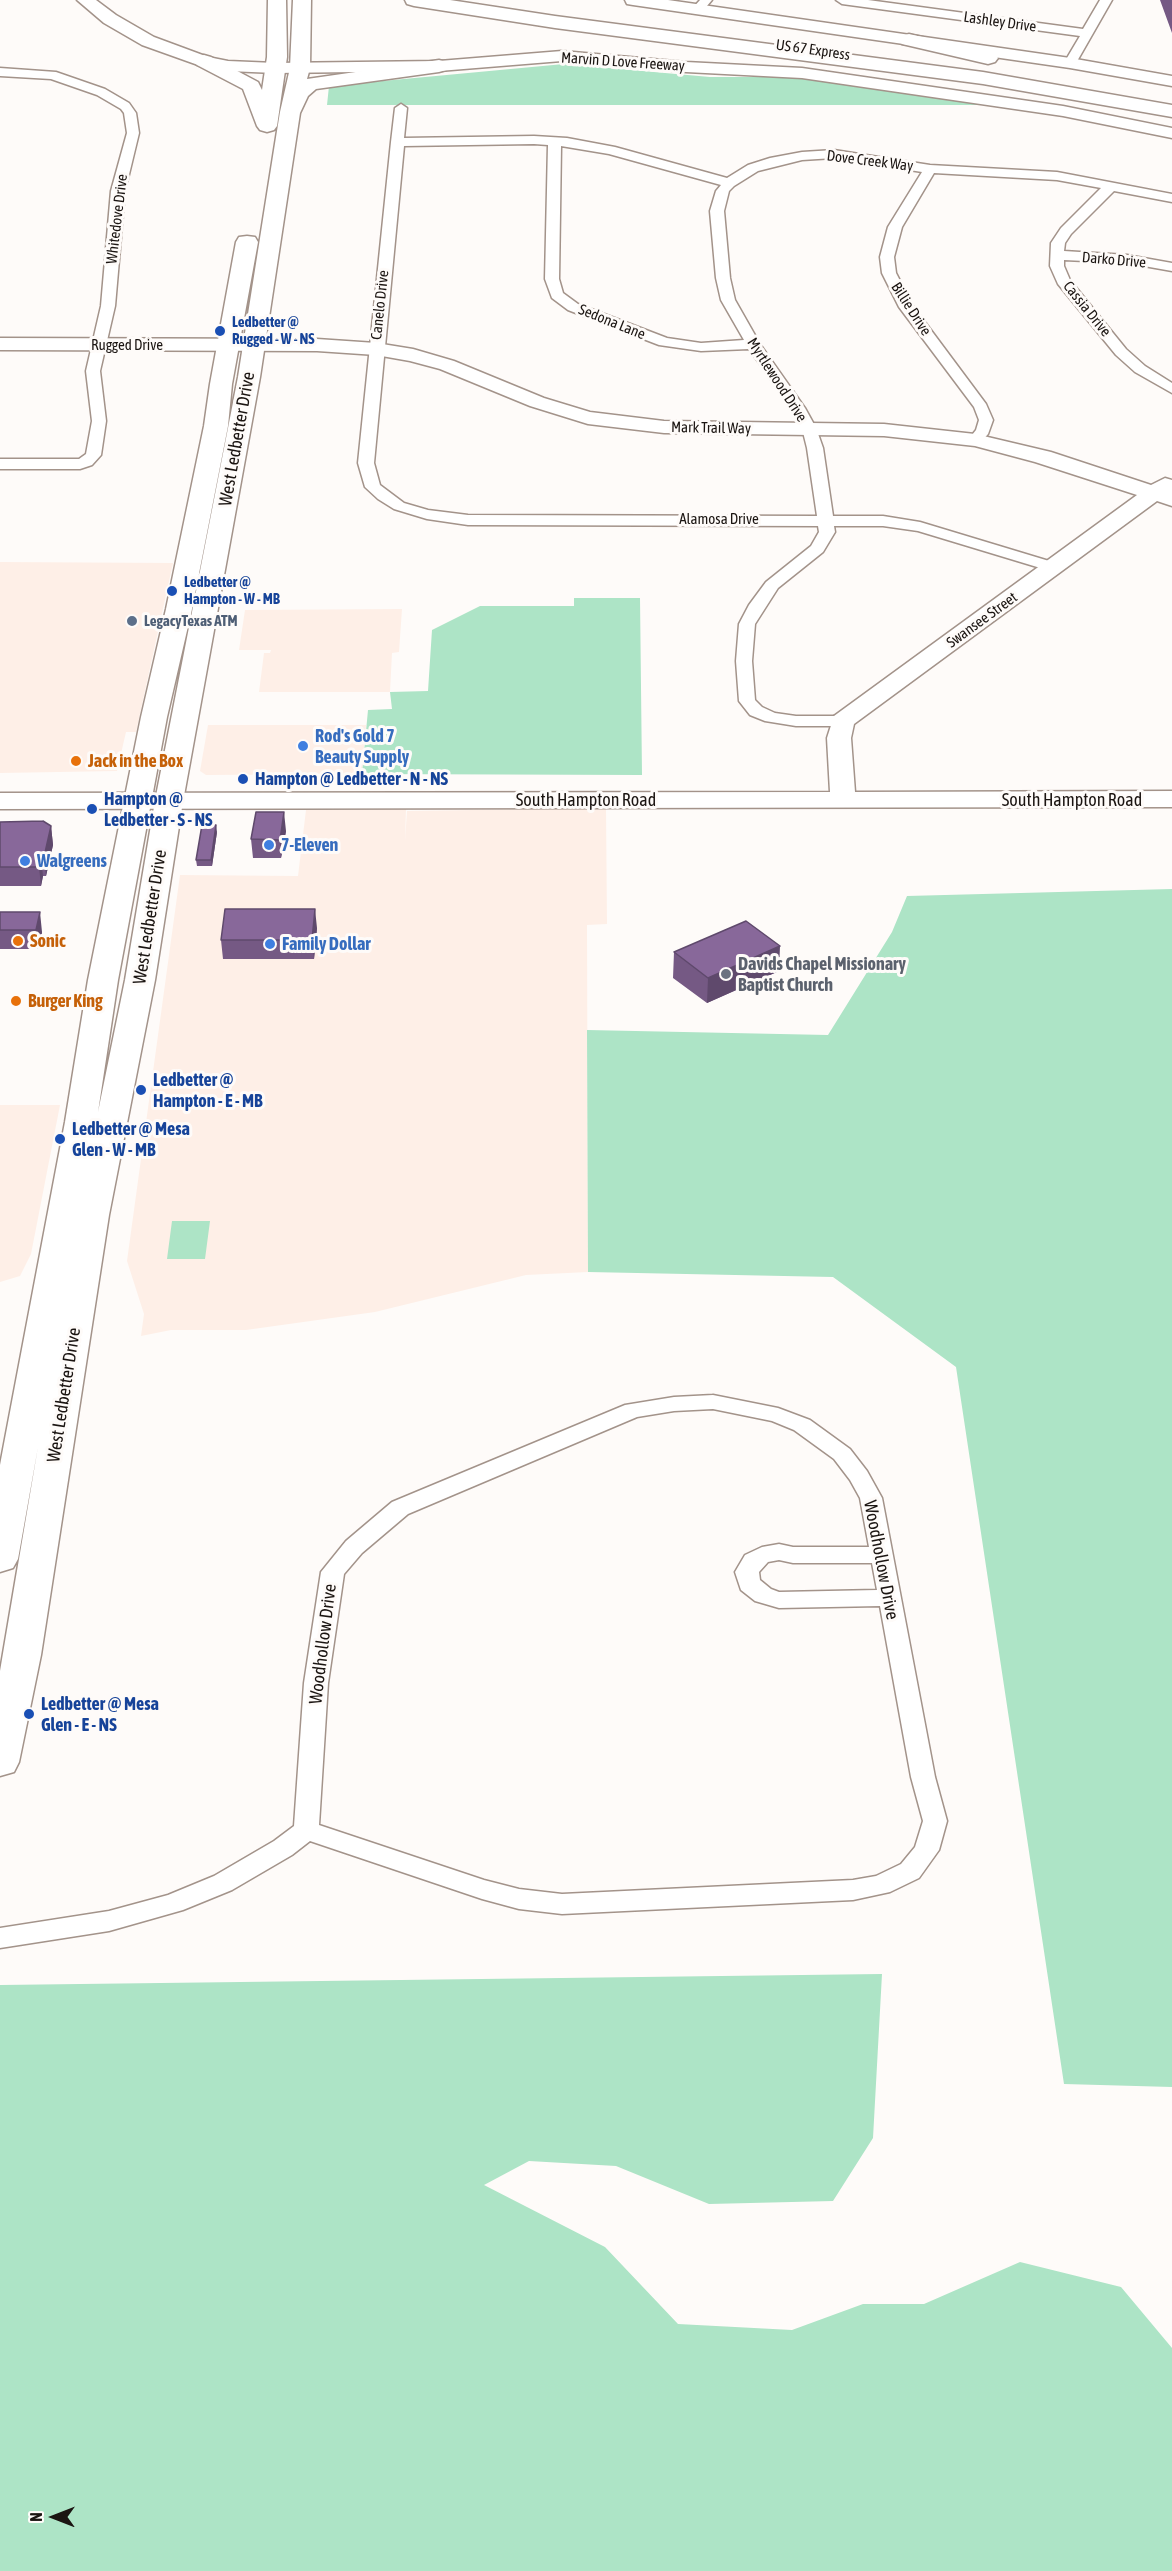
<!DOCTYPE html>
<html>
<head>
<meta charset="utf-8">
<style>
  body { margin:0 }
  #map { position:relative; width:1172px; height:2571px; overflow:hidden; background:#fefbf9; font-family:"Asap Condensed",sans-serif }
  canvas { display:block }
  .north { position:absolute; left:24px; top:2487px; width:60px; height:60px; -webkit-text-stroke:4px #fefbf9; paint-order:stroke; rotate:270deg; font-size:16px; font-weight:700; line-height:24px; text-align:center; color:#1b1512 }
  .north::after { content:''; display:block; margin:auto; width:21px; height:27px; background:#1b1512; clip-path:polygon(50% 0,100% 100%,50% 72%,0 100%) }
</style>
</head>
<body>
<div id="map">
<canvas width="1172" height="2571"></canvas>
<div class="north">N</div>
</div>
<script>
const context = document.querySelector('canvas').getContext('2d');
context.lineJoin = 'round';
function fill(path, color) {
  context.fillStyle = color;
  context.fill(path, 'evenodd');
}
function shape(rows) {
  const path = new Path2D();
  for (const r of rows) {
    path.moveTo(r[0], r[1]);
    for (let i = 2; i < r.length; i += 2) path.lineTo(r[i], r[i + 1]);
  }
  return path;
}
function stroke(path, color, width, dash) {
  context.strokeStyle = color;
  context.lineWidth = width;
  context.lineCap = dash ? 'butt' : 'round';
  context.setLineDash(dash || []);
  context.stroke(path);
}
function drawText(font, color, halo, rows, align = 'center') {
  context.font = font + ' "Asap Condensed",sans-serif';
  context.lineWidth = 6;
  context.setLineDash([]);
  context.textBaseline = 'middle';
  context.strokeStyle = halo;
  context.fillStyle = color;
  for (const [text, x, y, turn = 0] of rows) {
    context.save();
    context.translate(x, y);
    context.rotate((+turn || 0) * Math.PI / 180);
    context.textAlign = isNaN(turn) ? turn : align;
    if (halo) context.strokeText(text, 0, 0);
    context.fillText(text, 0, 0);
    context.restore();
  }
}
fill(shape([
  [0,562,173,563,136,732,126,732,117,771,0,773],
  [402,609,399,652,392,653,390,692,259,692,264,653,270,653,271,650,239,650,245,610],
  [208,725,366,725,362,774,206,775,200,771],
  [606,808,607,924,587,925,588,1272,526,1275,375,1312,246,1330,171,1330,141,1336,144,1314,127,1261,180,875,298,876,306,810,406,809,405,841,407,811],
  [0,1105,60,1105,31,1254,20,1276,0,1282]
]), '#feefe7');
fill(shape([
  [564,64,710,77,811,77,986,105,327,105,329,86],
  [574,598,640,598,642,775,362,774,368,710,392,709,390,692,428,691,432,630,480,606,574,606],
  [1172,889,1172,2087,1064,2084,956,1367,833,1277,588,1272,587,1030,828,1035,892,932,907,896],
  [172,1221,210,1221,205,1259,167,1259],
  [882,1974,873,2138,833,2201,709,2204,616,2166,529,2161,484,2185,605,2247,678,2324,792,2330,863,2304,924,2304,1020,2262,1121,2287,1172,2348,1172,2571,0,2571,0,1985]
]), '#ade4c6');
const street = shape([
  [700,0,712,0,701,13,693,13,691,10,700,0],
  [836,0,868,0,1083,29,1100,0,1112,0,1076,63,1070,67,1064,63,1080,36,842,4,836,0],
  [0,68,56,72,105,89,129,103,136,113,139,133,125,191,115,306,100,371,106,421,101,455,92,465,80,469,0,469,0,459,79,459,86,454,92,421,86,371,101,306,111,191,127,133,124,113,121,109,97,95,51,79,0,76,0,68],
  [401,104,407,108,404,138,534,136,567,138,615,147,727,178,748,165,770,158,802,152,834,150,930,165,1057,172,1172,194,1172,202,1114,191,1071,234,1065,243,1064,251,1127,255,1172,263,1172,271,1127,263,1064,260,1064,266,1070,280,1126,349,1145,366,1172,383,1172,393,1135,372,1116,355,1058,284,1050,266,1051,243,1061,228,1101,188,1057,180,934,173,902,227,894,257,896,273,913,306,986,404,993,420,988,434,980,443,975,444,968,440,976,430,979,420,974,407,899,307,882,273,880,257,888,227,922,172,834,158,802,160,758,171,734,186,729,191,724,211,730,278,735,300,760,344,805,408,816,428,823,448,833,516,883,516,920,522,1059,564,1061,567,1053,572,1047,570,918,531,883,526,834,526,835,532,823,552,778,588,755,624,752,661,755,700,762,707,775,713,796,716,843,716,849,717,851,721,849,725,843,726,796,726,765,721,750,715,739,701,736,661,739,624,749,605,766,582,811,546,819,532,818,526,468,525,427,519,394,509,378,499,365,487,358,463,391,142,395,108,401,104],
  [534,144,548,145,545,279,552,298,568,310,659,345,701,351,749,349,791,408,802,428,807,448,817,516,468,515,428,510,404,503,380,485,374,463,404,146,534,144],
  [561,146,609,154,721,185,716,191,710,211,716,278,721,300,744,340,701,343,667,338,578,304,563,293,559,279,561,146],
  [713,1395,778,1408,810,1420,850,1449,867,1471,882,1498,935,1777,947,1821,939,1850,919,1878,890,1892,853,1900,562,1914,519,1909,482,1899,310,1841,292,1855,232,1890,183,1910,109,1931,0,1948,0,1928,109,1911,168,1895,214,1876,274,1841,294,1826,304,1683,321,1572,346,1541,392,1502,625,1405,674,1397,713,1395],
  [713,1409,772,1421,794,1430,834,1459,850,1480,860,1498,869,1547,793,1547,779,1544,762,1547,745,1555,735,1572,741,1590,755,1601,779,1608,880,1606,911,1777,923,1821,915,1847,901,1864,876,1876,853,1880,562,1894,519,1889,484,1880,319,1825,328,1683,344,1574,362,1553,408,1514,637,1417,674,1411,713,1409],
  [779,1560,793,1563,872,1563,877,1590,779,1592,771,1589,760,1580,759,1572,768,1562,779,1560]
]);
const secondary = shape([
  [77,0,96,0,116,15,154,37,208,57,228,61,275,63,439,61,562,51,686,62,802,68,1063,106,1172,128,1172,138,1063,116,802,78,686,72,562,61,439,71,275,73,228,71,198,65,142,45,104,23,77,0],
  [625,0,668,0,1070,58,1172,76,1172,86,1070,68,633,5,627,4,625,0],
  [0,338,317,339,376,343,413,349,454,361,544,398,590,412,664,421,884,424,975,434,1051,452,1151,485,1165,478,1172,480,1172,506,1157,501,854,724,851,738,855,792,1172,791,1172,807,0,809,0,793,830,792,827,738,834,716,1137,495,1035,462,975,446,884,436,664,433,588,424,530,406,440,369,410,361,376,355,317,351,0,350,0,338]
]);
const primary = shape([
  [268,0,286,0,287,57,277,126,274,130,267,132,260,130,257,126,243,89,197,65,194,61,197,57,204,55,211,57,258,82,262,90,267,57,268,0],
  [293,0,311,0,310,68,307,79,439,60,446,62,449,66,446,70,439,72,316,89,308,96,300,113,260,377,183,801,155,980,109,1215,41,1655,19,1762,14,1772,0,1776,0,1671,38,1447,18,1559,13,1568,0,1572,0,1465,65,1122,88,980,141,717,166,609,204,426,210,384,236,242,239,237,247,236,255,237,258,242,232,384,228,426,192,609,167,717,118,980,98,1112,125,980,155,801,238,377,280,112,290,68,293,0]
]);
const highway = shape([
  [405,0,450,0,555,16,983,72,1172,105,1172,117,983,84,555,28,414,6,407,4,405,0],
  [909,34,995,54,998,58,995,62,988,64,902,44,899,40,902,36,909,34]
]);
stroke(street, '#a3938a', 3);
stroke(secondary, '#a3938a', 3);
stroke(primary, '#a3938a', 3);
stroke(highway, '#a3938a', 3);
fill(street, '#fff');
fill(secondary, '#fff');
fill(primary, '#fff');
fill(highway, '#fff');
fill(shape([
  [1160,0,1172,0,1172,33],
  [0,822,51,826,53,845,46,876,43,876,41,886,0,886],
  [286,831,281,858,253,858,251,839],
  [217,832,212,866,197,866,196,860],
  [0,912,42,932,39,949,0,949],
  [317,928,314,959,223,959,221,940],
  [674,952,779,971,707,1003,673,978]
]), '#755984');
fill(shape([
  [284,812,286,831,281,858,280,840],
  [216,825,217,832,212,866,211,860],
  [51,826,53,845,46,876,44,857],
  [41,857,43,876,41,886,39,867],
  [315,909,317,928,314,959,312,940],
  [40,912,42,932,39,949,36,930],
  [780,946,779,971,707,1003,708,978]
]), '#5f496c');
const building = shape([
  [256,812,284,812,280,840,251,839,256,812],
  [43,821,51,826,44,857,41,857,39,867,0,867,0,822,43,821],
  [202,825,216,825,211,860,196,860,202,825],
  [225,909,315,909,312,940,221,940,225,909],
  [0,912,40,912,36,930,0,930,0,912],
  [746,921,780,946,708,978,674,952,746,921]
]);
fill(building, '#88689a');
stroke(building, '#5f496c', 1.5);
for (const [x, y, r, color] of [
  [220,331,6,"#1a4fb4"],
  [172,591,6,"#1a4fb4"],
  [132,621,6,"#5c6f8a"],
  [303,746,6,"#3f7fe0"],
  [76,761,6,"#e8710a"],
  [243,779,6,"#1a4fb4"],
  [92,809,6,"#1a4fb4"],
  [269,845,6,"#3f7fe0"],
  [25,861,6,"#3f7fe0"],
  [18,941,6,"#e8710a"],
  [270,944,6,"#3f7fe0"],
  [726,974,6,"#6b7280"],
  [16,1001,6,"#e8710a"],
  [141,1090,6,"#1a4fb4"],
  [60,1139,6,"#1a4fb4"],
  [29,1714,6,"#1a4fb4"]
]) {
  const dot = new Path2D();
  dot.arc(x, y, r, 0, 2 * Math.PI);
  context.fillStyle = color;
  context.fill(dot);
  stroke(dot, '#fefbf9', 2);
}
drawText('15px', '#1b1512', '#fefbf9', [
  ["Lashley Drive",1000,22,8],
  ["US 67 Express",813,50,8],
  ["Marvin D Love Freeway",623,62,4],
  ["Dove Creek Way",870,161,7],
  ["Whitedove Drive",117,219,-83],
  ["Darko Drive",1114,260,5],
  ["Canelo Drive",380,305,-84],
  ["Billie Drive",911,309,57],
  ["Cassia Drive",1087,309,51],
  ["Sedona Lane",612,322,22],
  ["Rugged Drive",127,345],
  ["Myrtlewood Drive",777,380,57],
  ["Mark Trail Way",711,428,1],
  ["Alamosa Drive",719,519],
  ["Swansee Street",982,620,-36]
]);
drawText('bold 15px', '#164399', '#fefbf9', [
  ["Ledbetter @",232,322],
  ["Rugged - W - NS",232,339],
  ["Ledbetter @",184,582],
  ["Hampton - W - MB",184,599]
], 'left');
drawText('bold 15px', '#4e5e75', '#fefbf9', [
  ["LegacyTexas ATM",144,621]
], 'left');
drawText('18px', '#1b1512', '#fefbf9', [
  ["West Ledbetter Drive",237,439,-80],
  ["South Hampton Road",586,800],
  ["South Hampton Road",1072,800],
  ["West Ledbetter Drive",150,917,-81],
  ["West Ledbetter Drive",64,1395,-81],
  ["Woodhollow Drive",881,1560,79],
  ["Woodhollow Drive",323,1644,-83]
]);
drawText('bold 18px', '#366cbe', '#fefbf9', [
  ["Rod's Gold 7",315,736],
  ["Beauty Supply",315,757],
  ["7-Eleven",281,845],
  ["Walgreens",37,861],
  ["Family Dollar",282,944]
], 'left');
drawText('bold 18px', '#c56008', '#fefbf9', [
  ["Jack in the Box",88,761],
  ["Sonic",30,941],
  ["Burger King",28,1001]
], 'left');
drawText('bold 18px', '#164399', '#fefbf9', [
  ["Hampton @ Ledbetter - N - NS",255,779],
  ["Hampton @",104,799],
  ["Ledbetter - S - NS",104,820],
  ["Ledbetter @",153,1080],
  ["Hampton - E - MB",153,1101],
  ["Ledbetter @ Mesa",72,1129],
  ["Glen - W - MB",72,1150],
  ["Ledbetter @ Mesa",41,1704],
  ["Glen - E - NS",41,1725]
], 'left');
drawText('bold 18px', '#5b616d', '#fefbf9', [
  ["Davids Chapel Missionary",738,964],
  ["Baptist Church",738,985]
], 'left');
</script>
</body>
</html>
